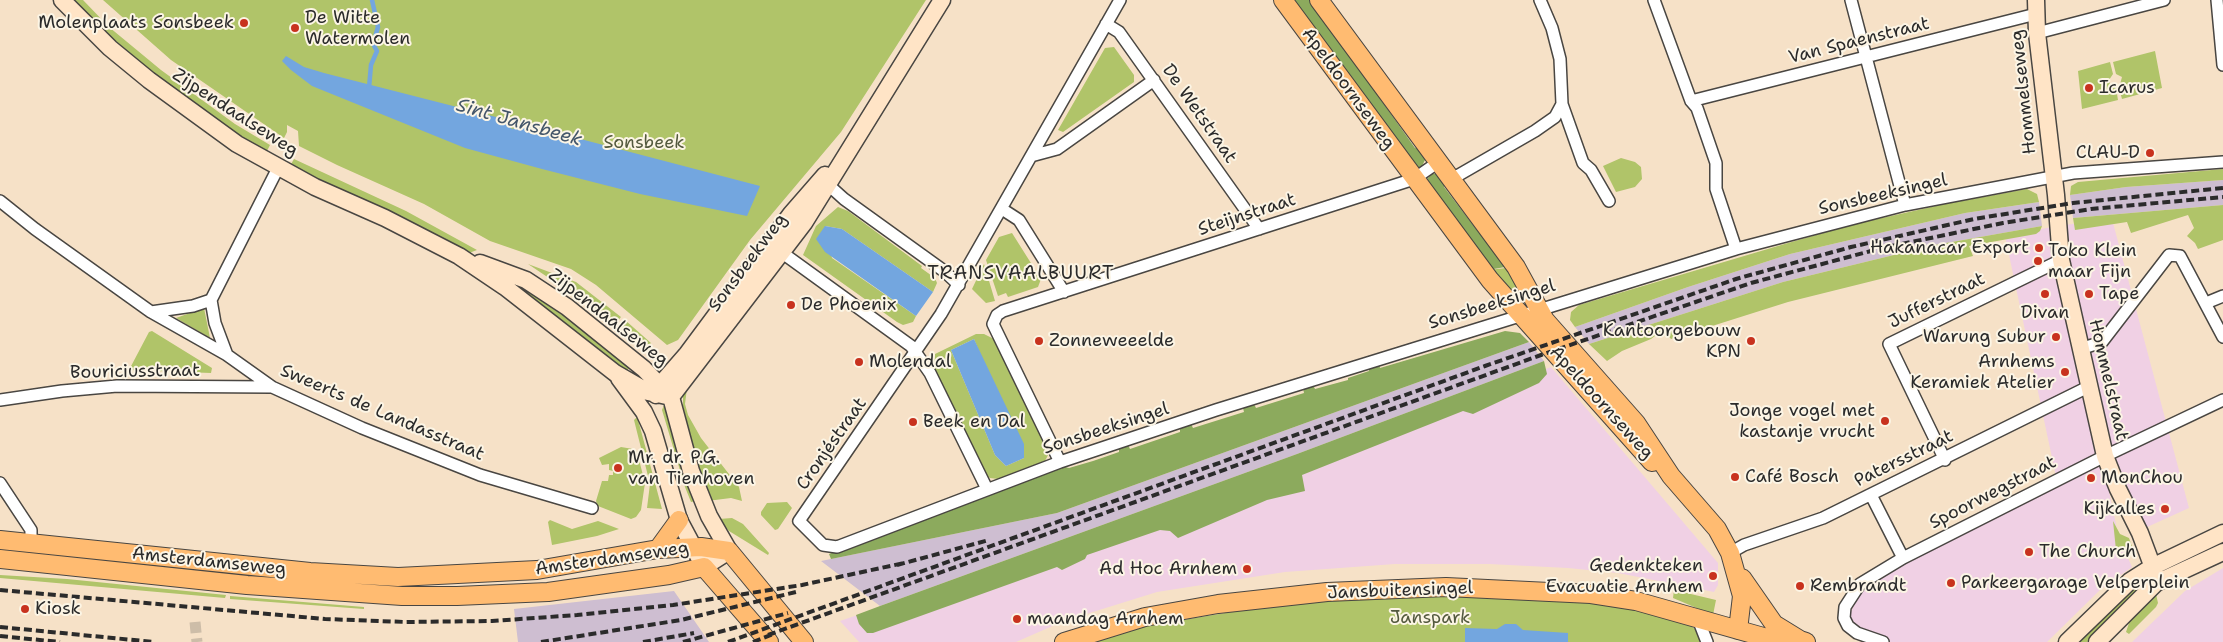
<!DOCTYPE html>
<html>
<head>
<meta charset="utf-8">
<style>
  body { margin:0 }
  canvas { display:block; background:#f6e1c7 }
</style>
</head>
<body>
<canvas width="2223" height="642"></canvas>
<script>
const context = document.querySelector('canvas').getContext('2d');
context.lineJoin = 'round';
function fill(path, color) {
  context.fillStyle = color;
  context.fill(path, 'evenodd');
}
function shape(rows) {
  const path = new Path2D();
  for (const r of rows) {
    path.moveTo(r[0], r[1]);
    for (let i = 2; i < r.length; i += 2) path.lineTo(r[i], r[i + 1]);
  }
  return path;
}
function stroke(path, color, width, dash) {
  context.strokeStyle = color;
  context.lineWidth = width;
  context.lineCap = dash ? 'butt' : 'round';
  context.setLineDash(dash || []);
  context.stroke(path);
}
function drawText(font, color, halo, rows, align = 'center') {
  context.font = font + ' "Shantell Sans",sans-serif';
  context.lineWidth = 4;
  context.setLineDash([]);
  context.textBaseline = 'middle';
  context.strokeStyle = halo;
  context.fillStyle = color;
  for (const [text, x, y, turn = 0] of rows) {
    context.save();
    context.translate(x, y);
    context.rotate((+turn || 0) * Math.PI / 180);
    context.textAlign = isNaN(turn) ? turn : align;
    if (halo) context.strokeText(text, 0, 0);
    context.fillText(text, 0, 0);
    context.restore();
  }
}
fill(shape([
  [2112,219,2189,508,2145,528,2115,466,2070,279,2065,225],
  [2052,227,2119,538,2132,567,2100,590,2047,642,1889,642,1863,633,1853,624,1850,614,1863,585,2058,486,2005,236],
  [1551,367,1718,563,1718,585,1714,592,1618,573,1568,568,1489,564,1395,564,1285,572,1157,592,1064,621,1016,642,859,642,840,621,881,607,1113,539],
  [2223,568,2223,642,2132,642,2185,591]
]), '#f0d0e4');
fill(shape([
  [2223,180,2223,205,2073,218,2070,195,2126,187],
  [2039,202,2042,226,1935,245,1783,282,1589,344,1575,327,1688,287,1790,254,1965,213],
  [1529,342,1544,361,1297,454,880,606,821,561,1057,513],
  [674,591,709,642,518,642,514,609]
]), '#cebed1');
fill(shape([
  [72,0,83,0,109,27,161,70,235,124,270,145,266,153,161,81,117,45],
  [103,0,926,0,841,132,750,240,678,340,667,345,596,285,571,269,490,241,424,204,337,165,299,146,298,131,287,125,287,132,284,138,171,60],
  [1114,47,1134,75,1134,82,1063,132,1058,130,1105,48],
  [2155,51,2162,88,2122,99,2119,88,2122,77,2116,74,2113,62],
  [2110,62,2113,74,2109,80,2110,84,2116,88,2118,100,2082,109,2078,71],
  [1621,158,1635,162,1641,167,1642,179,1635,187,1616,192,1603,166],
  [294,159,406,211,477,250,469,253,403,218,290,166],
  [2223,169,2223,180,2126,187,2070,195,2071,186,2078,182],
  [2027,189,2037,194,2039,202,1965,213,1790,254,1688,287,1575,327,1570,320,1571,312,1579,305,1788,243,1855,224,1945,204],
  [2223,205,2223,240,2198,249,2195,243,2187,236,2194,228,2188,215,2131,233,2127,222,2075,230,2073,218],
  [838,207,848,211,922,266,921,268,935,278,937,283,933,292,842,229,825,226,832,258,916,316,913,322,903,325,897,322,803,255,816,226],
  [2042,226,2040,231,2036,234,1969,246,1973,256,1788,302,1671,339,1663,330,1651,339,1622,351,1607,361,1589,344,1783,282,1935,245],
  [1012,233,1041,279,1038,287,1008,297,1006,293,998,296,986,260,999,237],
  [528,264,576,282,621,317,616,323],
  [984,264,995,301,986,303,972,289],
  [1506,268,1526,298,1515,300,1488,270],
  [510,283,525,284,630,367,626,372,563,321,512,287],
  [204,308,210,338,176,318],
  [625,320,651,343,646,348,619,326],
  [152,331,212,368,211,373,129,370,149,332],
  [976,334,984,334,996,340,1050,451,1045,461,998,479,990,478,984,474,932,370,935,354],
  [974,339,1024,458,1006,466,995,455,951,350],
  [687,388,685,404,688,415,701,438,739,487,742,501,731,498,707,501,683,406,683,393],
  [664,405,666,405,697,501,691,502,685,487,662,410],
  [637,417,640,427,662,509,647,508,650,484,634,420],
  [621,447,633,449,637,452,645,483,641,510,636,517,631,519,598,506,596,501,602,481,608,481,609,475,613,475,613,471,609,470,609,464,602,465,599,458],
  [787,502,792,508,778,529,775,530,761,515,761,512,767,503],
  [732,518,743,524,769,553,768,555,729,531,719,519],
  [550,520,572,529,598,521,619,529,597,536,552,545,548,522],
  [2113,521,2120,534,2129,538,2134,552,2116,550],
  [0,575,67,579,226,595,225,598,0,578],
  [2138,585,2141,588,2087,642,2079,642],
  [1674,590,1716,600,1713,615,1673,598],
  [1448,594,1602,603,1635,608,1688,624,1695,629,1703,642,1088,642,1147,626,1243,610,1333,599],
  [2156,594,2158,603,2156,607,2129,634,2126,632,2130,620],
  [230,596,364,607,364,609,230,599]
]), '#b0c469');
fill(shape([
  [1290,0,1310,0,1415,148,1421,149,1426,158,1422,166,1415,169],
  [1432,174,1439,174,1444,179,1444,187,1505,267,1488,270,1425,181],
  [1505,331,1520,333,1529,342,1057,513,831,559,829,554,1061,466,1069,468,1093,461,1119,452,1119,448,1128,445,1130,449,1180,432,1180,428,1191,424,1193,428,1244,412,1243,408,1254,404,1256,408,1304,393,1303,388,1313,385,1315,389,1348,380,1348,378,1369,371,1369,367,1379,364,1380,368],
  [1544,361,1547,374,1539,383,1473,414,1463,411,1302,475,1305,491,1267,500,1178,538,1170,531,1160,530,1087,555,1085,559,1062,570,1057,567,873,633,867,633,859,624,856,615,880,606,1297,454]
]), '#8caa5d');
fill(shape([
  [286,56,304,67,324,73,500,118,512,129,527,125,760,186,747,216,640,194,542,169,465,148,312,86,291,70,282,61],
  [825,226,842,229,933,292,916,316,825,252,816,239],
  [974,339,1024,444,1024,458,1006,466,995,455,951,350],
  [1505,624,1516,624,1523,630,1568,633,1568,642,1465,642,1465,628,1497,629]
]), '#73a6df');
stroke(shape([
  [369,88,371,65,377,51,373,44,378,27,372,0]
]), '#73a6df', 4.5);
stroke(shape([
  [195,622,197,642]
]), '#cdbda8', 11, [11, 5.5]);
const street = shape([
  [1120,0,941,314,799,521,823,545,837,547,1060,462,1216,410,1736,249,1905,205,2073,173,2223,162],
  [1654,0,1691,101,1697,108,1716,163,1716,189,1736,249],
  [1851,0,1905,205],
  [2217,0,2223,65],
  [1106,24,1119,32,1259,229],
  [2037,33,2164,0],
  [1691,101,2036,14],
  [1562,104,1583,163,1591,170,1609,201],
  [1031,156,1057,149,1154,80],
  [1450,180,1535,131,1555,117,1562,104,1560,59,1552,28,1540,0],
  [824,181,844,199,944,271,959,285],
  [0,201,35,229,151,312,227,355,272,387,362,428,480,475,592,508],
  [1002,209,1019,220,1064,292],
  [777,249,911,346,930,373,987,489],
  [2206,303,2223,296],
  [151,312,193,306,211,300],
  [2080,349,2102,342,2169,255,2180,256,2223,337],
  [227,355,215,323,211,300,278,168],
  [0,400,62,391,117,386,272,387],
  [1945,460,1889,344,2061,260],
  [1060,462,993,324,997,315,1003,311,1414,179,1437,163],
  [0,483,31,530,31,543],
  [1871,495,1903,558],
  [1730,553,1744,545,1823,518,2088,387],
  [1698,619,1707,642],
  [1883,642,1857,633,1848,626,1844,618,1845,607,1860,584,1903,558,2105,456,2223,400]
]);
const secondary = shape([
  [62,0,110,48,149,80,237,144,315,187,385,218,459,256,505,287,615,373,648,392,671,397],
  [2036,0,2037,33,2056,195,2061,260,2105,456,2118,489,2140,533,2158,581],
  [480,263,526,280,567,307,644,369,671,397,691,471,709,516,729,551,704,567,679,520,653,431,644,412,619,378],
  [656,395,660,385,687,354,791,214,825,175],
  [671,397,804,223,942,0],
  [2067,642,2130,581,2152,567,2223,533],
  [2097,642,2156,583,2223,552]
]);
const primary = shape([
  [1283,0,1490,280,1652,462],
  [1319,0,1516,267,1545,320,1636,423,1671,476,1717,529,1730,553,1742,596,1738,630],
  [0,540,310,572,398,577,537,570,658,549,701,547,729,551,804,642],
  [658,549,679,520],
  [0,559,247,585,402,596,457,596,548,592,669,575,704,567,769,642],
  [1742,578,1774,624,1800,640],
  [1064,642,1145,617,1218,604,1327,592,1446,587,1591,594,1636,601,1774,640,1800,640,1806,642]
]);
stroke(street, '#494642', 14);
stroke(secondary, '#494642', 19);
stroke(primary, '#494642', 20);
stroke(street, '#fff', 11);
stroke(secondary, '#ffe4c6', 16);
stroke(primary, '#ffbb71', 18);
stroke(shape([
  [897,565,989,540],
  [0,590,325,619,406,622,492,621,577,615,673,605,802,585,904,563],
  [0,627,154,642],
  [768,635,1541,355,1751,283,1882,248,2003,223,2091,209,2223,197],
  [0,636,60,642],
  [541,642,681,620,796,592],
  [643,642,694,633],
  [683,642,788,613],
  [728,642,1485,366,1736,279,1851,247,1974,219,2073,203,2223,188],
  [753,642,773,634]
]), '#2b2b2b', 4, [8, 4]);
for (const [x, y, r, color] of [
  [244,23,5,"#c8321e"],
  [295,28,5,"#c8321e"],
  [2089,88,5,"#c8321e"],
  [2150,153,5,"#c8321e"],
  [2039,248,5,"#c8321e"],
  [2038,261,5,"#c8321e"],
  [2045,294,5,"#c8321e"],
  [2089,294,5,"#c8321e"],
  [791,305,5,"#c8321e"],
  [2056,337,5,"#c8321e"],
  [1039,341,5,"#c8321e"],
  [1751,341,5,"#c8321e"],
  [859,362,5,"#c8321e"],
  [2065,372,5,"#c8321e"],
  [1885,421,5,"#c8321e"],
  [913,422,5,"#c8321e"],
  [618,468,5,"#c8321e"],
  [1735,477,5,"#c8321e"],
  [2091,478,5,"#c8321e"],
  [2165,509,5,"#c8321e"],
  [2029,552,5,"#c8321e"],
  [1247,569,5,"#c8321e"],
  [1713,576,5,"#c8321e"],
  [1951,583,5,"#c8321e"],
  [1800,586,5,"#c8321e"],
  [25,609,5,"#c8321e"],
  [1017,619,5,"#c8321e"]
]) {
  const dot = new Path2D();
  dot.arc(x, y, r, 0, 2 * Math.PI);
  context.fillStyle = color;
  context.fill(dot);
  stroke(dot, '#fcf5e5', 2);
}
drawText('18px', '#2b2b2b', '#fcf5e5', [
  ["De Witte",305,18],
  ["Watermolen",305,39],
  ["Molenplaats Sonsbeek",234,23,"right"],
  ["Icarus",2099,88],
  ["CLAU-D",2140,153,"right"],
  ["Hakanacar Export",2029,248,"right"],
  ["Toko Klein",2048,251],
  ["maar Fijn",2048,272],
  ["Tape",2099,294],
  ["De Phoenix",801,305],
  ["Divan",2045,313,"center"],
  ["Kantoorgebouw",1741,331,"right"],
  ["KPN",1741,352,"right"],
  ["Warung Subur",2046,337,"right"],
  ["Zonneweeelde",1049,341],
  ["Molendal",869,362],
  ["Arnhems",2055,362,"right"],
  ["Keramiek Atelier",2055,383,"right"],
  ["Jonge vogel met",1875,411,"right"],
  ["kastanje vrucht",1875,432,"right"],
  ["Beek en Dal",923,422],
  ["Mr. dr. P.G.",628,458],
  ["van Tienhoven",628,479],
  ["Café Bosch",1745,477],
  ["MonChou",2101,478],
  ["Kijkalles",2155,509,"right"],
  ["The Church",2039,552],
  ["Gedenkteken",1703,566,"right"],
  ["Evacuatie Arnhem",1703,587,"right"],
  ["Ad Hoc Arnhem",1237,569,"right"],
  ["Parkeergarage Velperplein",1961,583],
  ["Rembrandt",1810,586],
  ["Kiosk",35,609],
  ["maandag Arnhem",1027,619]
], 'left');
drawText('18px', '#2b2b2b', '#fcf5e5', [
  ["Van Spaenstraat",1859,41,-14],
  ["Apeldoornseweg",1348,89,54],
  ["Hommelseweg",2024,92,-96],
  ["Zijpendaalseweg",235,113,33],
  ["De Wetstraat",1199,114,55],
  ["Sonsbeeksingel",1883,195,-13],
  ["Steijnstraat",1247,215,-18],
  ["Sonsbeekweg",748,263,-53],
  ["Jufferstraat",1937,301,-26],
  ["Sonsbeeksingel",1492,305,-17],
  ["Zijpendaalseweg",608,318,38],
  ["Bouriciusstraat",135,372,-1],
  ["Hommelstraat",2108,380,77],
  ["Apeldoornseweg",1601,403,48],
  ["Sweerts de Landasstraat",382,413,23],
  ["Sonsbeeksingel",1106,429,-18],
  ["Cronjéstraat",832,444,-55],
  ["Patersstraat",1904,459,-26],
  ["Spoorwegstraat",1993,493,-27],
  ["Amsterdamseweg",612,559,-8],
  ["Amsterdamseweg",209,562,6],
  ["Jansbuitensingel",1400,591,-2]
]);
drawText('18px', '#53593e', '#fcf5e5', [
  ["Sonsbeek",644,143],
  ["Janspark",1430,618]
]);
drawText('italic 19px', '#44566a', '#fcf5e5', [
  ["Sint Jansbeek",519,123,16]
]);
context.letterSpacing = '1px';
drawText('19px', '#2b2b2b', '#fcf5e5', [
  ["TRANSVAALBUURT",1021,274]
]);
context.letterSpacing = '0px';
</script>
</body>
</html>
